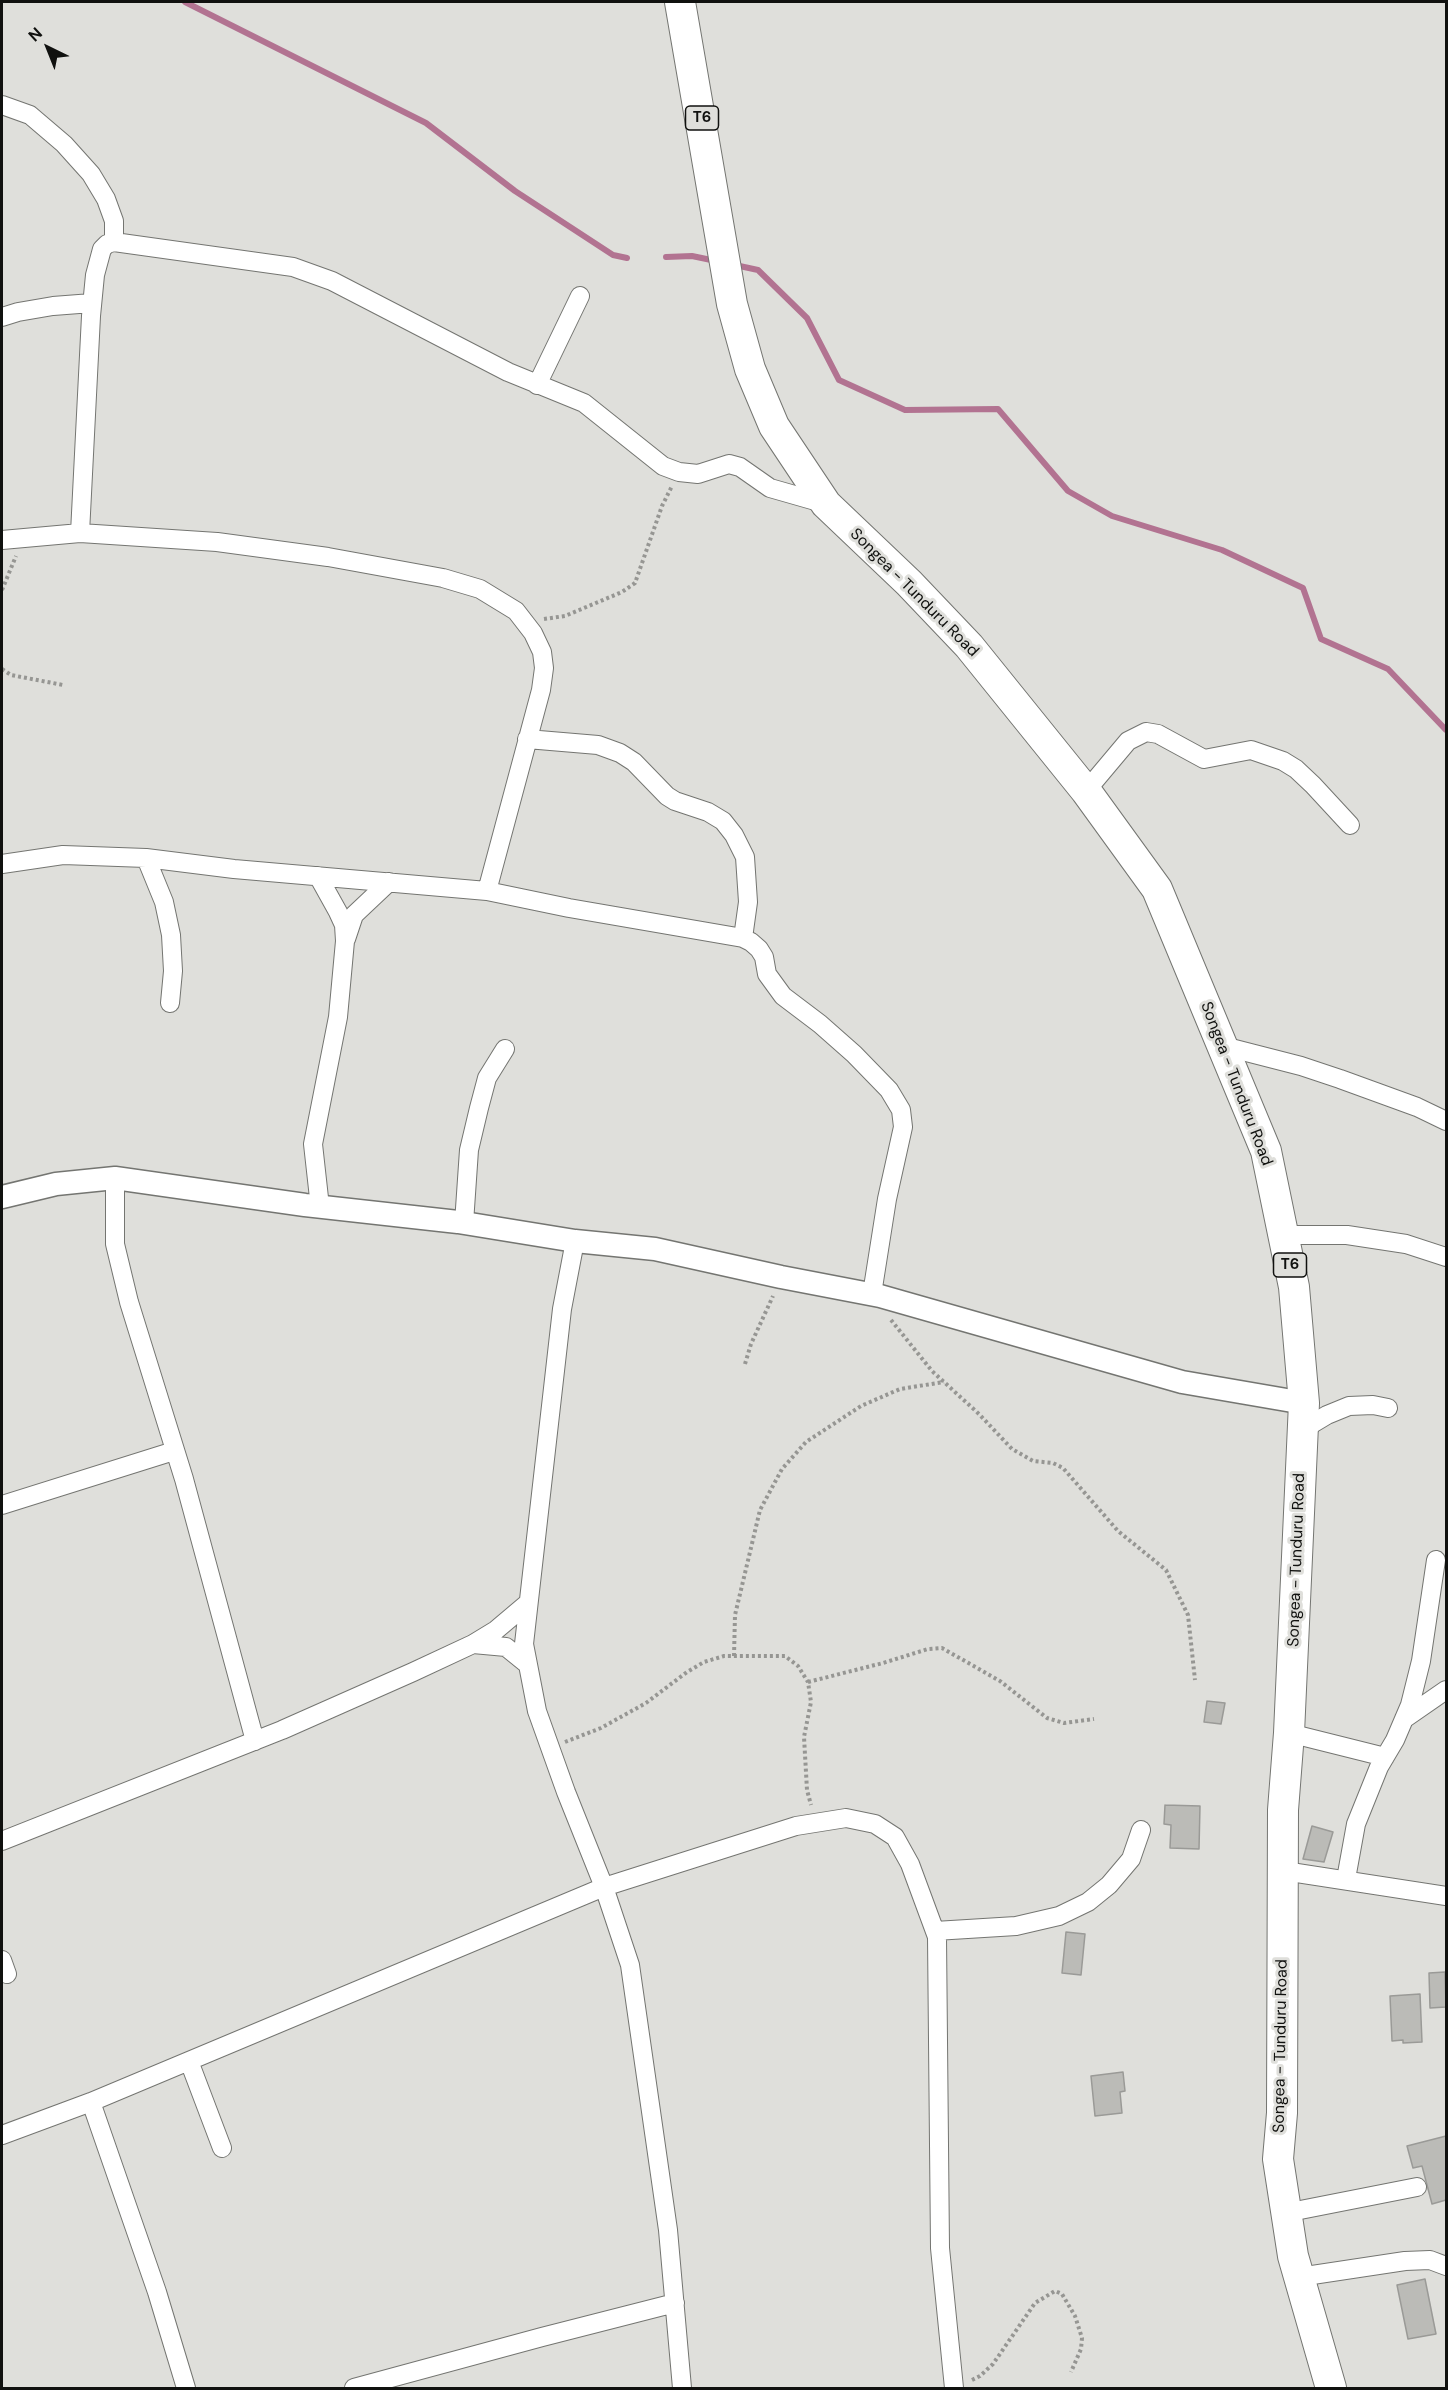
<!DOCTYPE html>
<html>
<head>
<meta charset="utf-8">
<style>
  body { margin:0 }
  #map { position:relative; width:1448px; height:2390px; overflow:hidden; background:#dfdfdb; font-family:"DM Sans",sans-serif }
  canvas { display:block }
  .frame { position:absolute; inset:0; border:3px solid #10110f; pointer-events:none }
  .north { position:absolute; left:18px; top:18px; width:60px; height:60px; -webkit-text-stroke:4px #dfdfdb; paint-order:stroke; rotate:317deg; font-size:16px; font-weight:700; line-height:24px; text-align:center; color:#10110f }
  .north::after { content:''; display:block; margin:auto; width:21px; height:27px; background:#10110f; clip-path:polygon(50% 0,100% 100%,50% 72%,0 100%) }
</style>
</head>
<body>
<div id="map">
<canvas width="1448" height="2390"></canvas>
<div class="frame"></div>
<div class="north">N</div>
</div>
<script>
const context = document.querySelector('canvas').getContext('2d');
context.lineJoin = 'round';
function shape(rows) {
  const path = new Path2D();
  for (const r of rows) {
    path.moveTo(r[0], r[1]);
    for (let i = 2; i < r.length; i += 2) path.lineTo(r[i], r[i + 1]);
  }
  return path;
}
function stroke(path, color, width, dash) {
  context.strokeStyle = color;
  context.lineWidth = width;
  context.lineCap = dash ? 'butt' : 'round';
  context.setLineDash(dash || []);
  context.stroke(path);
}
function fill(path, color) {
  context.fillStyle = color;
  context.fill(path, 'evenodd');
}
function drawText(font, color, halo, rows, align = 'center') {
  context.font = font + ' "DM Sans",sans-serif';
  context.lineWidth = 6;
  context.setLineDash([]);
  context.textBaseline = 'middle';
  context.strokeStyle = halo;
  context.fillStyle = color;
  for (const [text, x, y, turn = 0] of rows) {
    context.save();
    context.translate(x, y);
    context.rotate((+turn || 0) * Math.PI / 180);
    context.textAlign = isNaN(turn) ? turn : align;
    if (halo) context.strokeText(text, 0, 0);
    context.fillText(text, 0, 0);
    context.restore();
  }
}
stroke(shape([
  [185,2,426,123,515,191,613,255,627,258],
  [666,257,692,256,716,261],
  [735,265,758,270,807,318,839,380,905,410,998,409,1068,491,1112,516,1222,550,1303,588,1321,639,1388,669,1446,730]
]), '#b27391', 6);
const building = shape([
  [1207,1701,1225,1703,1221,1724,1204,1722,1207,1701],
  [1165,1805,1200,1806,1199,1849,1170,1848,1171,1825,1164,1824,1165,1805],
  [1312,1826,1333,1832,1324,1862,1303,1859,1312,1826],
  [1066,1932,1085,1934,1081,1975,1062,1973,1066,1932],
  [1445,1972,1446,2007,1430,2008,1429,1973,1445,1972],
  [1420,1994,1422,2042,1403,2043,1403,2040,1392,2041,1390,1996,1420,1994],
  [1123,2072,1125,2091,1120,2092,1122,2113,1095,2116,1091,2076,1123,2072],
  [1446,2136,1446,2200,1432,2204,1422,2166,1413,2168,1407,2146,1446,2136],
  [1425,2279,1436,2334,1408,2339,1397,2285,1425,2279]
]);
fill(building, '#bbbbb7');
stroke(building, '#9a9a97', 1.5);
const minor = shape([
  [2,105,30,115,64,144,91,174,106,199,114,221,114,242],
  [2,317,18,312,53,306,92,303],
  [537,385,580,296],
  [80,533,91,316,95,275,102,249,107,244,114,242,293,267,332,281,508,372,584,403,663,466,679,472,698,474,729,464,740,467,770,488,826,504],
  [2,540,80,533,217,542,328,557,443,578,480,589,516,611,533,633,542,652,544,668,541,690,487,891],
  [527,739,598,745,620,753,634,762,667,796,675,801,708,812,723,821,734,835,745,857,748,902,743,938],
  [1086,791,1128,741,1146,732,1158,734,1204,759,1251,750,1283,761,1296,769,1313,785,1350,825],
  [146,858,164,902,171,935,173,971,170,1003],
  [2,864,63,855,146,858,234,869,487,891,569,908,743,938,751,942,759,949,764,957,767,974,783,996,820,1024,854,1054,889,1090,901,1110,903,1127,887,1199,872,1294],
  [318,876,338,912,344,925,345,941,338,1017,313,1144,320,1207],
  [346,939,354,915,389,882],
  [1223,1046,1301,1066,1340,1079,1417,1107,1446,1121],
  [115,1178,115,1244,129,1302,184,1479,255,1741],
  [464,1223,469,1150,479,1108,487,1078,505,1049],
  [1284,1235,1347,1235,1406,1244,1446,1257],
  [575,1241,562,1309,524,1644,537,1711,566,1792,604,1887,630,1965,668,2230,682,2388],
  [1302,1435,1312,1424,1327,1415,1349,1406,1373,1405,1388,1408],
  [2,1505,174,1451],
  [473,1644,506,1647,527,1664],
  [1404,1719,1446,1690],
  [1289,1733,1385,1757],
  [2,1841,282,1730,413,1672,473,1644,496,1630,528,1603],
  [1284,1871,1446,1896],
  [1346,1879,1356,1824,1379,1767,1395,1740,1410,1705,1421,1661,1436,1560],
  [935,1931,1016,1926,1059,1916,1088,1902,1109,1885,1131,1859,1141,1830],
  [2,1960,7,1974],
  [189,2061,222,2148],
  [91,2102,157,2292,186,2388],
  [2,2135,91,2102,604,1887,796,1826,846,1818,875,1824,895,1837,910,1864,937,1937,940,2248,954,2388],
  [1285,2213,1417,2187],
  [1299,2277,1405,2261,1430,2260,1446,2266],
  [354,2388,542,2337,675,2303]
]);
const tertiary = shape([
  [2,1197,56,1184,115,1178,305,1205,458,1222,575,1241,655,1249,781,1277,880,1296,1182,1382,1304,1403]
]);
const trunk = shape([
  [680,2,732,304,750,369,774,426,826,504,909,583,969,646,1086,791,1157,889,1266,1151,1294,1287,1304,1403,1289,1733,1283,1810,1282,2113,1278,2159,1293,2256,1331,2388]
]);
stroke(minor, '#747571', 20);
stroke(tertiary, '#747571', 25);
stroke(trunk, '#747571', 32);
stroke(shape([
  [2,590,16,556],
  [544,619,565,616,622,592,635,583,662,506,672,486],
  [2,669,11,675,63,685],
  [891,1320,932,1371,979,1414,1012,1449,1033,1461,1053,1463,1063,1468,1118,1531,1166,1570,1188,1615,1195,1680],
  [745,1364,751,1344,773,1296],
  [734,1656,735,1615,760,1510,782,1469,806,1442,861,1406,900,1389,944,1382],
  [808,1682,883,1663,928,1649,942,1648,1000,1681,1047,1718,1064,1723,1094,1719],
  [565,1742,601,1728,646,1703,687,1672,704,1662,724,1656,785,1656,798,1666,808,1682,811,1702,804,1737,807,1790,811,1805],
  [972,2380,980,2376,993,2364,1035,2303,1055,2291,1062,2294,1075,2316,1082,2338,1081,2349,1071,2372]
]), '#969693', 4, [3, 3]);
stroke(minor, '#fff', 18);
stroke(tertiary, '#fff', 22);
stroke(trunk, '#fff', 30);
for (const [x, y, w] of [
  [702,118,33],
  [1290,1265,33]
]) {
  const box = new Path2D();
  box.roundRect(x - w / 2, y - 12, w, 24, 4.5);
  context.fillStyle = '#dfdfdb';
  context.fill(box);
  stroke(box, '#10110f', 1.5);
}
drawText('bold 15px', '#10110f', null, [
  ["T6",702,118],
  ["T6",1290,1265]
]);
drawText('16px', '#10110f', '#dfdfdb', [
  ["Songea - Tunduru Road",914,593,45],
  ["Songea - Tunduru Road",1236,1084,69],
  ["Songea - Tunduru Road",1297,1560,-88],
  ["Songea - Tunduru Road",1281,2046,-89]
]);
</script>
</body>
</html>
